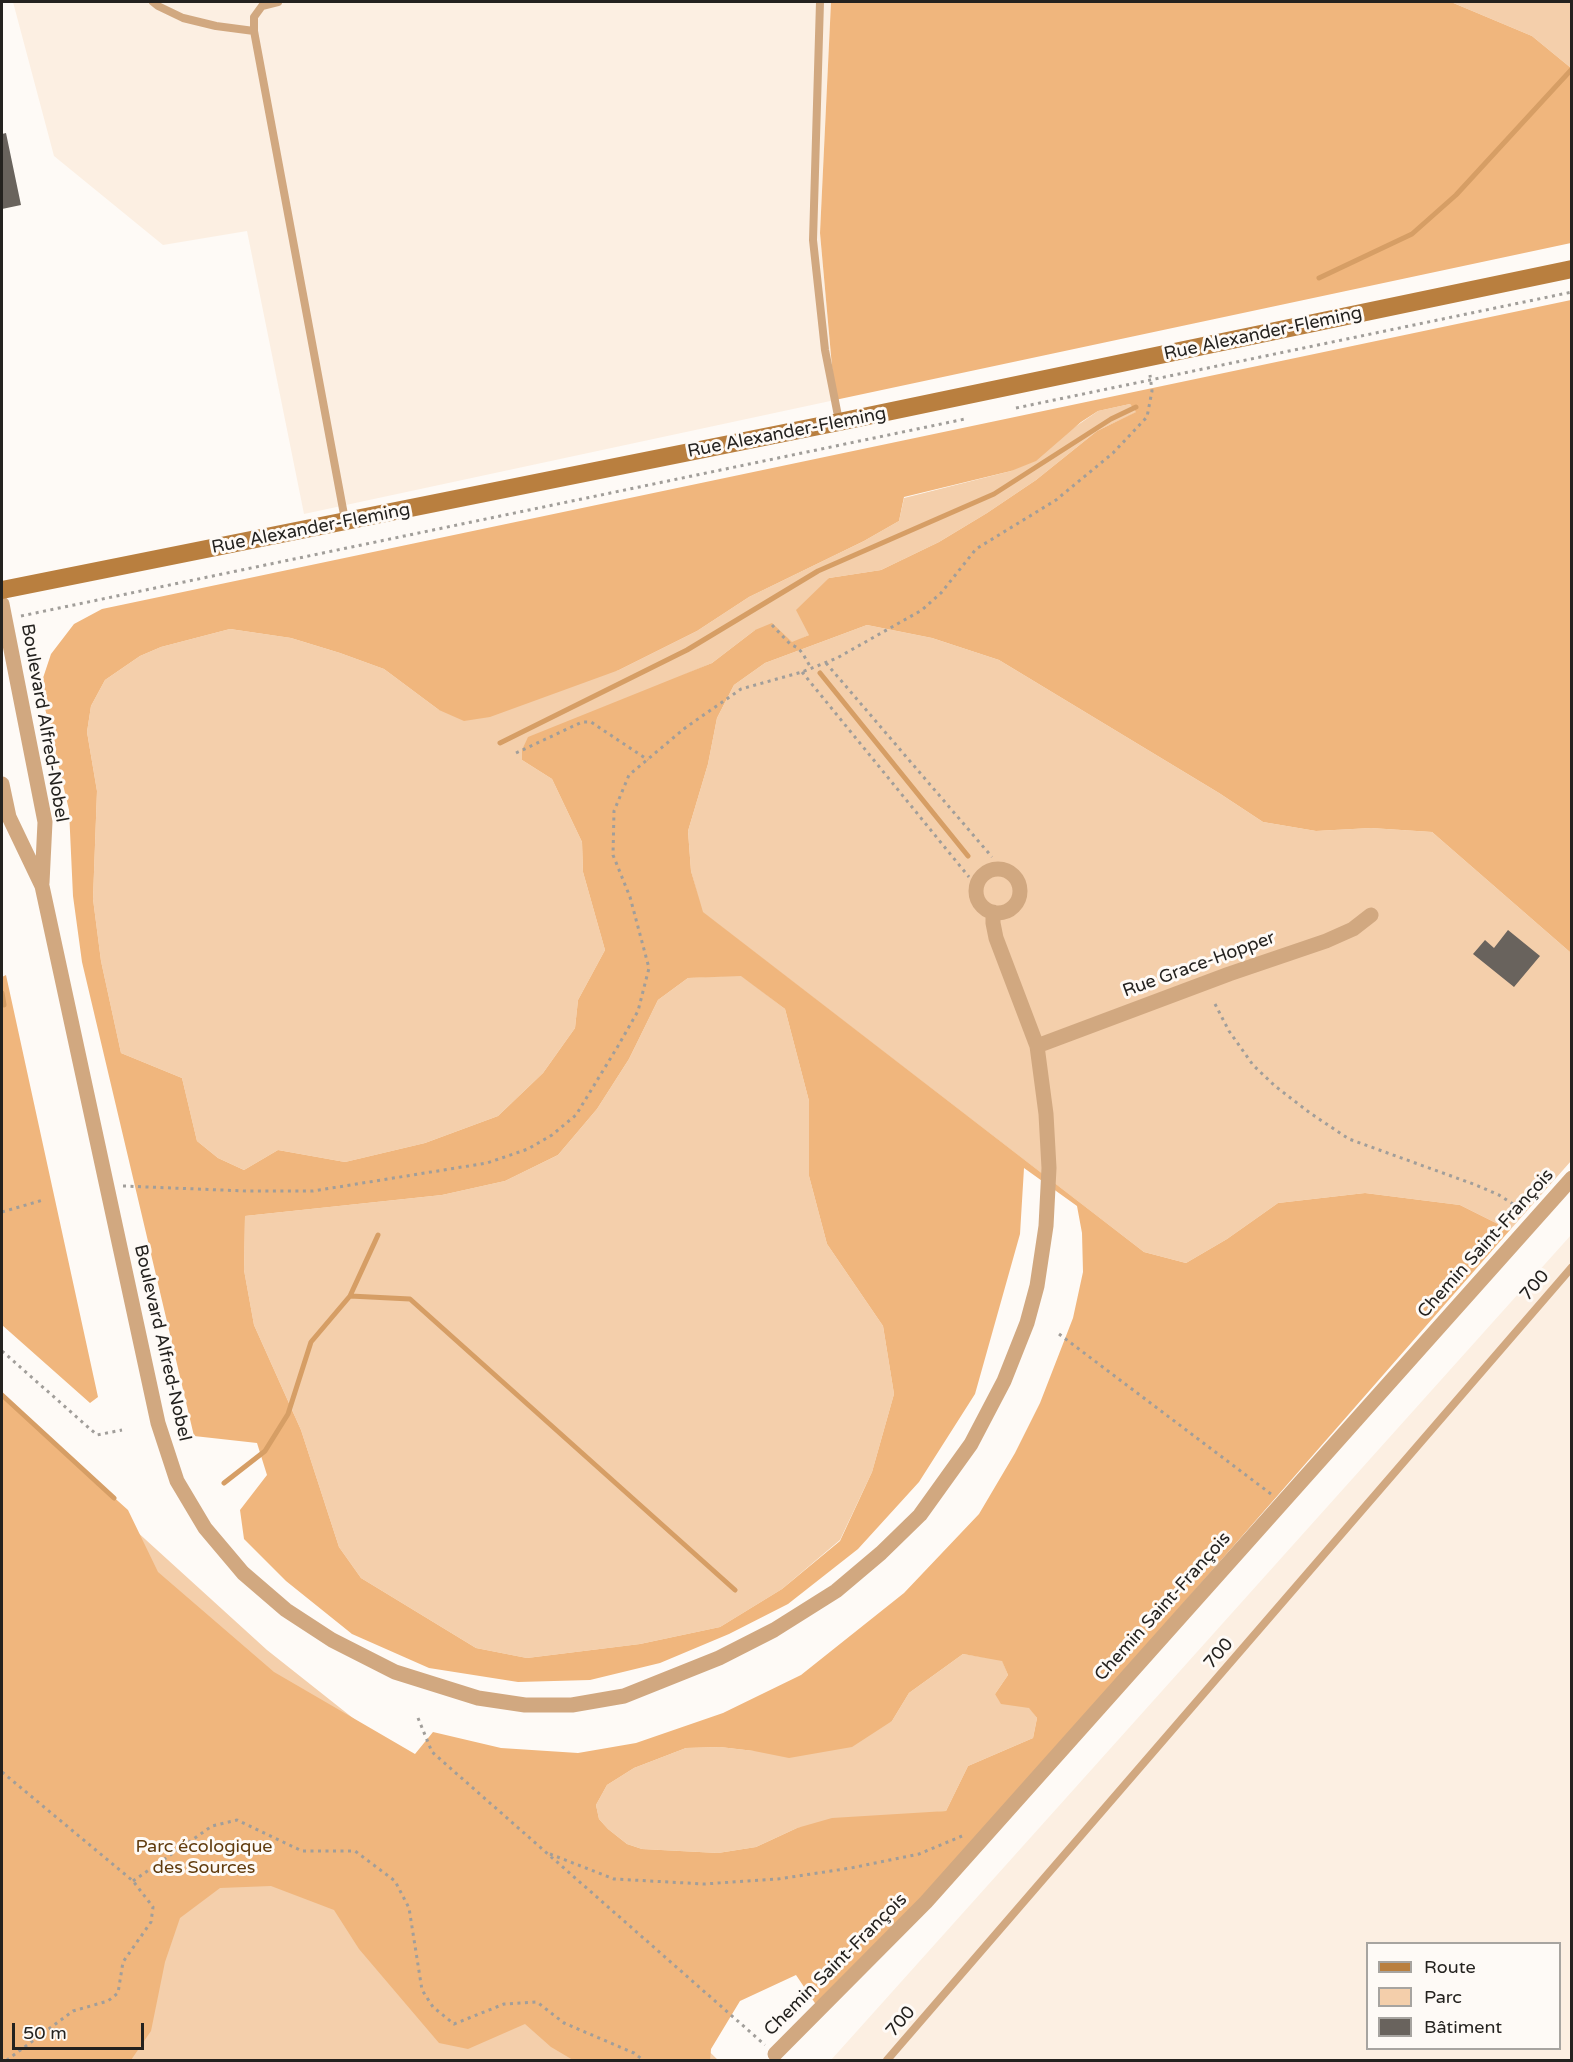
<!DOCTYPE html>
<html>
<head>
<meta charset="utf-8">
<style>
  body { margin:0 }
  #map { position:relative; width:1573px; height:2062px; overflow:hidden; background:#fefaf6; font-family:"Varela Round",sans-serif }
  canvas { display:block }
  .frame { position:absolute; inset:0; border:3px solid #24221f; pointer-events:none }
  .legend { position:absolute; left:1366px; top:1942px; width:195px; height:108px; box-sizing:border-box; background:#fefaf6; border:2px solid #a7a4a0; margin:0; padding:8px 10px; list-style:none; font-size:18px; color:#24221f }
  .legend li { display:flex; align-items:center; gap:12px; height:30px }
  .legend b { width:30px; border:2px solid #a7a4a0 }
  .scale { position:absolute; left:12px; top:2023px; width:132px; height:27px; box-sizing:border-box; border:3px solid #24221f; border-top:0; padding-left:8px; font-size:18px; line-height:21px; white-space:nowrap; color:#24221f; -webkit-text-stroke:4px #fefaf6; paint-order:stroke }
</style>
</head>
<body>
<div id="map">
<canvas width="1573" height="2062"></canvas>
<div class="frame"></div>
<ul class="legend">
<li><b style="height:8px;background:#b97f3f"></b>Route</li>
<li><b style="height:16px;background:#f4cfab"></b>Parc</li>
<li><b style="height:16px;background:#69635d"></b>Bâtiment</li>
</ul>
<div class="scale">50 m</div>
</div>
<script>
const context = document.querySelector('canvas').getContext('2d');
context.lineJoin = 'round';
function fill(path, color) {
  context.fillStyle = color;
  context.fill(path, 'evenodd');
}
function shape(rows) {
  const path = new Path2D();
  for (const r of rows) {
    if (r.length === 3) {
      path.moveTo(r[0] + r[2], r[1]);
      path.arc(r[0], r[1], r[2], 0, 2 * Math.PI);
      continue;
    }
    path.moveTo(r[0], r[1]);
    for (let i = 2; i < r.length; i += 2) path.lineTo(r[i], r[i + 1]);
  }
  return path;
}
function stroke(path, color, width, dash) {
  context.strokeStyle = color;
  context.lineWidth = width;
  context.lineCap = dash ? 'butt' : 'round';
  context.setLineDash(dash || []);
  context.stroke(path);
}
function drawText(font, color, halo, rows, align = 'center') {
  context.font = font + ' "Varela Round",sans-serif';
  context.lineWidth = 6;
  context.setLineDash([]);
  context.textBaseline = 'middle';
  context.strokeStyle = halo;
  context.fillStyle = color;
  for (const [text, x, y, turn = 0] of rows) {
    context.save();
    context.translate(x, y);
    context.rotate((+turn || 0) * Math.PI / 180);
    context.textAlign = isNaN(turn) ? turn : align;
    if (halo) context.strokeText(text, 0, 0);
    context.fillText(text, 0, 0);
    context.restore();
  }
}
fill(shape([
  [13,2,831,2,820,233,835,400,304,514,247,231,163,245,54,156],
  [1571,1235,1571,2060,831,2060],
  [1368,1944,1560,1944,1560,2048,1368,2048]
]), '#fcefe2');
fill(shape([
  [1451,2,1571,2,1571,68,1532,36],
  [1130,404,1137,412,1097,431,1036,480,987,513,939,542,881,570,829,578,809,635,792,643,755,630,712,663,632,697,522,760,552,779,582,842,583,872,605,950,578,1000,575,1028,543,1073,498,1116,425,1143,345,1162,278,1150,244,1170,218,1158,197,1141,182,1078,121,1053,101,961,93,899,97,791,87,732,91,706,105,680,140,656,161,647,230,629,291,638,340,653,384,669,439,710,619,670,697,631,749,597,864,541,899,521,904,498,1011,471,1098,411],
  [867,625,932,638,999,660,1219,793,1263,822,1316,831,1371,828,1432,832,1571,953,1571,1161,1510,1230,1460,1205,1365,1193,1278,1203,1227,1239,1186,1263,1144,1252,702,912,691,871,688,831,708,764,717,718,734,685,765,663],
  [741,975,785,1009,809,1101,809,1176,827,1244,883,1326,894,1394,872,1472,840,1540,782,1589,720,1627,640,1644,527,1658,476,1648,361,1578,339,1547,301,1430,254,1325,244,1270,245,1216,442,1195,505,1181,558,1155,597,1109,629,1059,658,1000,688,978],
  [2,1409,267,1650,416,1768,718,2060,2,2060],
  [963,1654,1002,1660,1008,1675,995,1694,1030,1708,1037,1718,1033,1738,968,1766,946,1811,797,1828,756,1847,718,1853,642,1849,627,1844,608,1829,599,1819,596,1805,607,1785,634,1768,686,1748,720,1747,754,1751,892,1721,909,1693]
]), '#f4cfab');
fill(shape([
  [831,2,1451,2,1532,36,1571,68,1571,243,835,400,820,233],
  [1571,300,1571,953,1432,832,1371,828,1316,831,1263,822,1219,793,999,660,932,638,867,625,765,663,734,685,717,718,708,764,688,831,691,871,703,912,1144,1252,1186,1263,1227,1239,1278,1203,1365,1193,1460,1205,1510,1230,823,2015,796,1975,740,2001,711,2049,710,2060,573,2060,551,2047,525,2024,468,2049,439,2043,359,1949,334,1910,271,1886,220,1888,180,1918,165,1962,151,2031,131,2060,2,2060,2,1397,128,1510,158,1572,274,1672,415,1754,433,1732,501,1748,578,1753,636,1743,723,1713,801,1675,904,1593,979,1514,1015,1453,1040,1403,1073,1318,1083,1272,1082,1233,1077,1206,1024,1168,1020,1234,975,1394,919,1482,858,1549,788,1604,729,1634,660,1663,590,1680,518,1682,429,1668,352,1634,286,1581,244,1539,240,1510,267,1475,257,1443,194,1436,82,962,73,896,69,810,40,687,51,654,74,624,102,609],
  [1130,404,1136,412,1097,431,1036,480,987,513,939,542,881,570,829,578,796,610,809,635,792,642,772,623,755,630,712,663,528,737,522,750,522,760,552,779,582,842,583,872,605,950,578,1000,575,1028,543,1073,498,1116,425,1143,345,1162,278,1150,244,1170,218,1158,197,1141,182,1078,121,1053,101,961,93,899,97,791,87,732,91,706,105,680,140,656,161,647,230,629,291,638,340,653,384,669,439,710,464,721,490,717,619,670,697,631,749,597,864,541,899,521,904,497,1011,471,1036,461,1081,422,1098,411],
  [741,976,785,1009,809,1101,809,1176,827,1244,883,1326,894,1394,872,1472,840,1541,782,1589,720,1627,640,1644,527,1658,476,1648,361,1578,339,1547,301,1430,254,1325,244,1270,245,1216,442,1195,505,1181,558,1155,597,1109,629,1059,658,1000,688,978],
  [963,1654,1002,1661,1008,1675,995,1694,1001,1704,1029,1708,1037,1718,1033,1738,968,1766,946,1811,832,1818,797,1828,756,1847,718,1853,642,1849,627,1844,608,1829,599,1819,596,1805,607,1785,634,1768,686,1748,720,1747,754,1751,789,1758,852,1747,892,1721,909,1693],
  [6,975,98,1397,90,1403,2,1325,2,977]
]), '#f0b67d');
stroke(shape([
  [1319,278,1412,234,1456,195,1572,69],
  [820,673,968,856],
  [500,743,687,650,818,571,994,494,1111,419,1136,407],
  [2,993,4,1005],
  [350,1296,410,1299,735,1590],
  [2,1395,114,1498],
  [224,1483,265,1451,288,1414,311,1342,350,1296,378,1235]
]), '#d69e65', 5);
fill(shape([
  [6,133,21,205,2,209,2,134],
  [1508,930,1540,956,1514,987,1473,954,1485,940,1494,948]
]), '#69635d');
stroke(shape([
  [1016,408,1572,292],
  [21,616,965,419],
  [772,625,790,644,798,648,803,654,811,668],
  [826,663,992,857],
  [802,672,969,877],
  [516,753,582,722,591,722,648,760],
  [1215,1004,1229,1031,1253,1065,1275,1086,1310,1113,1349,1139,1476,1185,1499,1195,1524,1211],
  [123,1186,246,1191,313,1191,487,1163,528,1149,552,1135,576,1115,618,1046,638,1011,649,968,630,897,613,855,614,811,629,775,685,728,741,689,802,672,837,658,922,610,941,593,976,549,1056,500,1113,453,1147,417,1152,391,1150,375],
  [2,1212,43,1200],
  [1059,1334,1271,1494],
  [2,1351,97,1435,122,1430],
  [418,1718,432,1752,765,2045],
  [2,1772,133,1881,153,1907,151,1922,123,1962,118,1993,108,2001,73,2011,7,2060],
  [550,1854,614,1879,704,1884,778,1879,851,1868,919,1854,962,1836],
  [133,1881,212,1826,237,1820,302,1851,355,1851,395,1881,409,1908,422,1990,433,2007,454,2024,504,2004,537,2002,564,2023,634,2053,643,2060]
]), '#a19e9a', 3, [3, 4.5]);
stroke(shape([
  [153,2,158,6,183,18,216,26,254,31],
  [278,2,262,6,254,17,254,31,345,520],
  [820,2,813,240,825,350,839,421],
  [887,2060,1572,1267]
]), '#d1a880', 8);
stroke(shape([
  [2,604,45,822,42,883],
  [2,784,9,817,42,886,158,1423,177,1481,205,1528,243,1573,286,1610,332,1640,395,1672,478,1698,525,1705,572,1705,624,1696,719,1658,774,1630,836,1591,881,1553,920,1515,971,1444,1004,1381,1027,1323,1037,1286,1046,1226,1049,1168,1046,1114,1037,1046,996,938,993,923,993,912],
  [998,891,22],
  [1037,1046,1229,974,1326,941,1353,929,1371,915],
  [775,2054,926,1902,1572,1178]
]), '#d1a880', 15);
stroke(shape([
  [2,590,839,422,1572,269]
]), '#b97f3f', 18);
drawText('18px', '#24221f', '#fefaf6', [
  ["Rue Alexander-Fleming",1263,334,-12],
  ["Rue Alexander-Fleming",787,433,-11],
  ["Rue Alexander-Fleming",311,529,-11],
  ["Boulevard Alfred-Nobel",44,723,80],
  ["Rue Grace-Hopper",1199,965,-20],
  ["Chemin Saint-François",1486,1244,-48],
  ["700",1535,1286,-49],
  ["Boulevard Alfred-Nobel",162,1343,77],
  ["Chemin Saint-François",1163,1607,-48],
  ["700",1219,1654,-49],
  ["Chemin Saint-François",836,1965,-45],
  ["700",901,2022,-49]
]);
drawText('18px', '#603b0d', '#fefaf6', [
  ["Parc écologique",204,1847],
  ["des Sources",204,1868]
]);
</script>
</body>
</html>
